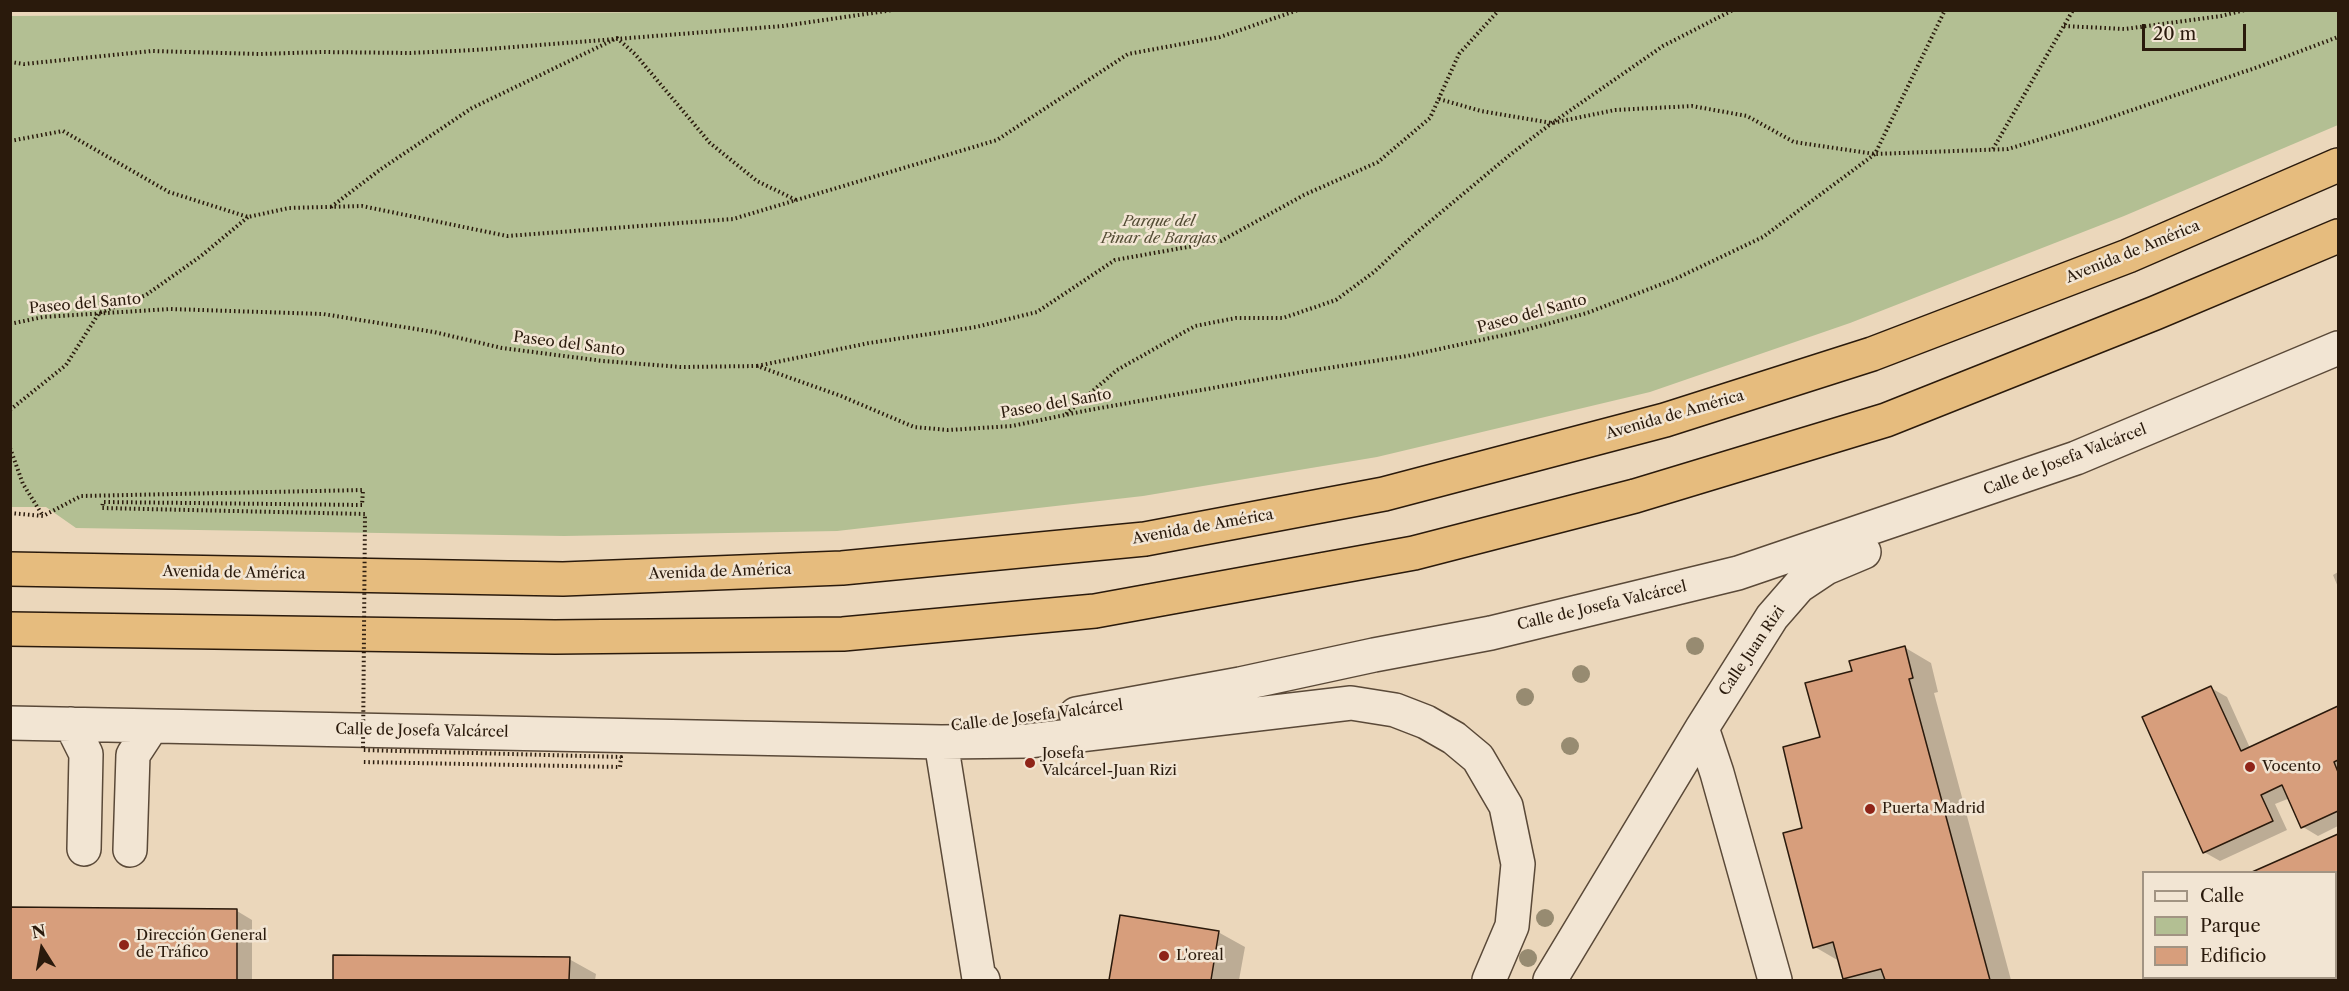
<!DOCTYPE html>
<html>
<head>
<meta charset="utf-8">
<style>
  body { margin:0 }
  #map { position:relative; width:2349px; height:991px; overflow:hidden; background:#ebd7bb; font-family:"Libre Caslon Text",serif }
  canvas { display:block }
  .frame { position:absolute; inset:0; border:12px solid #2a1a0c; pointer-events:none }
  .legend { position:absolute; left:2142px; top:871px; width:195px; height:108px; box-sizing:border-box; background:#f2e5d3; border:2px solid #a29483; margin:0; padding:8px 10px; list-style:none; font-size:18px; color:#2a1a0c }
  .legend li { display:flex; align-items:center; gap:12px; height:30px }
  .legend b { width:30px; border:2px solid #a29483 }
  .north { position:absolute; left:12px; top:919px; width:60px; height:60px; -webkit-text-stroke:4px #f2e5d3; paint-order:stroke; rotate:349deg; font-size:16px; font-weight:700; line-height:24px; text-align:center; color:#2a1a0c }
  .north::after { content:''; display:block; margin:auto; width:21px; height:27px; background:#2a1a0c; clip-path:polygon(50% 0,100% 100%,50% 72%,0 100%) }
  .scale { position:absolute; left:2142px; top:24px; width:104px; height:27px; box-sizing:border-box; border:3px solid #2a1a0c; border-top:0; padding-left:8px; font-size:18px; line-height:21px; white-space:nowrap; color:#2a1a0c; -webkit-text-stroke:4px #f2e5d3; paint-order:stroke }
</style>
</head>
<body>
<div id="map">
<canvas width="2349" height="991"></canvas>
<div class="frame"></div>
<ul class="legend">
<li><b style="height:8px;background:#f2e5d3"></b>Calle</li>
<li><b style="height:16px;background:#b3bf93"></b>Parque</li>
<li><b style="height:16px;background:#d79e7c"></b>Edificio</li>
</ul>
<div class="north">N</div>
<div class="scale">20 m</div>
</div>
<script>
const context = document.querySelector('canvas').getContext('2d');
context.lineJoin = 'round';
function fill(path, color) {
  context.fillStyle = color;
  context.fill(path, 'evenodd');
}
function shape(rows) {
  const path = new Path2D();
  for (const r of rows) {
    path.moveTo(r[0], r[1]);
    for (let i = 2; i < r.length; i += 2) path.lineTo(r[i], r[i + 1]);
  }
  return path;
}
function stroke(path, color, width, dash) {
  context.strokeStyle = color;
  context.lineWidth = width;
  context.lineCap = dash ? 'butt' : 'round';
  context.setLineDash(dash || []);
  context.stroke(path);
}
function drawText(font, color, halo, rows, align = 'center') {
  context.font = font + ' "Libre Caslon Text",serif';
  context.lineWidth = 5;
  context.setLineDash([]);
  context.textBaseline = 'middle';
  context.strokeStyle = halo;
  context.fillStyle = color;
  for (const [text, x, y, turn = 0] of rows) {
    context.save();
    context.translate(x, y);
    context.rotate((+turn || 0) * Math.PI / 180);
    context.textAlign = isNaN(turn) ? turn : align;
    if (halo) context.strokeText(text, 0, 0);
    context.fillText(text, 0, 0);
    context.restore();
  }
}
fill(shape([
  [720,10,2338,11,2338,125,2124,216,1850,323,1650,392,1377,457,1143,496,837,531,564,536,76,528,46,507,11,507,11,16,709,12]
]), '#b3bf93');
fill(shape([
  [2338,572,2338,587,2333,575],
  [1904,647,1931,663,1938,692,1934,693,2011,980,1848,980,1844,978,1839,961,1815,947,1804,829,1822,738,1854,672],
  [2211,688,2227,697,2250,748,2338,708,2338,826,2318,836,2303,827,2290,798,2275,804,2287,830,2220,861,2204,852],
  [2338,835,2338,975,2336,977,2336,872,2256,872],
  [10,909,237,911,252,920,252,980,10,980],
  [1122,916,1218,932,1245,947,1239,980,1111,980],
  [335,956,569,959,596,974,595,980,334,980],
  [2160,978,2333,978,2327,980,2162,980]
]), '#0003');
const building = shape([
  [1905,646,1913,678,1909,679,1990,980,1885,980,1881,969,1843,979,1833,942,1813,948,1783,833,1802,828,1783,747,1820,737,1805,683,1852,671,1849,661,1905,646],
  [2211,686,2241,751,2338,706,2338,760,2334,762,2338,772,2338,811,2301,828,2282,785,2261,795,2273,821,2203,853,2142,717,2211,686],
  [2338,834,2338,960,2336,961,2336,872,2252,872,2338,834],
  [10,907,237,909,237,980,10,980,10,907],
  [1120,915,1219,931,1211,980,1109,980,1120,915],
  [333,955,570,957,569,980,333,980,333,955],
  [2159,978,2299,978,2292,980,2160,980,2159,978]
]);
fill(building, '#d79e7c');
stroke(building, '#2a1a0c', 1.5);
const minor = shape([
  [1076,714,1240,684,1374,655,1491,633,1738,573,2076,458,2338,348],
  [10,723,941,742,1028,741,1351,703,1395,710,1426,722,1454,738,1478,758,1506,806,1518,864,1512,926,1489,980],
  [71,724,86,754,84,849],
  [1702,728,1717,773,1775,980],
  [941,742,979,979,983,980],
  [130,850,133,755,152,726],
  [1550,980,1702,728,1772,617,1799,586,1826,568,1864,552]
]);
const highway = shape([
  [10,569,563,579,842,568,1145,539,1384,494,1665,420,1872,354,2128,256,2338,165],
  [10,629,555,637,843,634,1095,611,1414,553,1635,496,1886,420,2155,313,2338,236]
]);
stroke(minor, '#5a4938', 36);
stroke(highway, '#2a1a0c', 36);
stroke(shape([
  [2064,26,2125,29,2221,16,2245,10],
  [10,62,24,64,152,51,261,54,322,52,410,53,475,50,783,26,893,10],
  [1439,99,1481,111,1552,123,1615,110,1692,106,1747,116,1794,142,1875,154,2008,149,2094,123,2258,67,2338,37],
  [10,141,63,131,169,192,248,217,289,208,362,206,507,236,733,219,997,140,1128,54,1220,37,1298,10],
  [1993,149,2073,10],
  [331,207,381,169,472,108,617,38,635,54,710,143,757,181,796,200],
  [10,324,43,317,170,309,323,314,434,332,502,348,603,361,681,367,757,366,841,396,914,427,948,430,1012,426,1089,410,1308,371,1407,356,1518,332,1587,313,1675,279,1763,237,1875,154,1945,10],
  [757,366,869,343,976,327,1037,312,1115,260,1221,241,1304,195,1378,162,1430,118,1459,54,1499,10],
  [10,410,66,365,99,313,146,295,201,256,248,217],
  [1066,414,1117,370,1195,326,1236,318,1283,318,1336,300,1374,272,1415,234,1511,154,1552,123,1663,46,1733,10],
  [10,448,23,484,43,516],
  [10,513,43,516,81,496,363,490,362,505]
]), '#2a1a0c', 4, [1.5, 3]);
stroke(minor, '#f2e5d3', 33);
stroke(highway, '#e6bc7e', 33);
stroke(shape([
  [362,505,103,502,102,508,365,514,363,750,621,757,620,767,362,762]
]), '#2a1a0c', 4, [1.5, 3]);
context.fillStyle = '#978b71';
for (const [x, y] of [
  [1695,646],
  [1581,674],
  [1525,697],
  [1570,746],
  [1545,918],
  [1528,958]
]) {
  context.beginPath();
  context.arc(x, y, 9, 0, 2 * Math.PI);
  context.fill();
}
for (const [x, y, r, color] of [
  [1030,763,6,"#8f2418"],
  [2250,767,6,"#8f2418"],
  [1870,809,6,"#8f2418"],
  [124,945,6,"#8f2418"],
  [1164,956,6,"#8f2418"]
]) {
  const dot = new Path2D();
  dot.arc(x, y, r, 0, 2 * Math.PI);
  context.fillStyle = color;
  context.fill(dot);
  stroke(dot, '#f2e5d3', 2);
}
drawText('italic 15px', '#534c34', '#f2e5d3', [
  ["Parque del",1159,222],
  ["Pinar de Barajas",1159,239]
]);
drawText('15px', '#2a1a0c', '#f2e5d3', [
  ["Avenida de América",2133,252,-22],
  ["Paseo del Santo",85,304,-5],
  ["Paseo del Santo",1532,314,-15],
  ["Paseo del Santo",569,344,7],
  ["Paseo del Santo",1056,404,-10],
  ["Avenida de América",1675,415,-16],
  ["Calle de Josefa Valcárcel",2065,460,-21],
  ["Avenida de América",1203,527,-10],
  ["Avenida de América",720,572,-2],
  ["Avenida de América",234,573,1],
  ["Calle de Josefa Valcárcel",1602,606,-13],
  ["Calle Juan Rizi",1752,651,-56],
  ["Calle de Josefa Valcárcel",1037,716,-7],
  ["Calle de Josefa Valcárcel",422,731,1]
]);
drawText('15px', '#2a1a0c', '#f2e5d3', [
  ["Josefa",1042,754],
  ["Valcárcel-Juan Rizi",1042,771],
  ["Vocento",2262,767],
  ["Puerta Madrid",1882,809],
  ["Dirección General",136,936],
  ["de Tráfico",136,953],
  ["L'oreal",1176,956]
], 'left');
</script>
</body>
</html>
